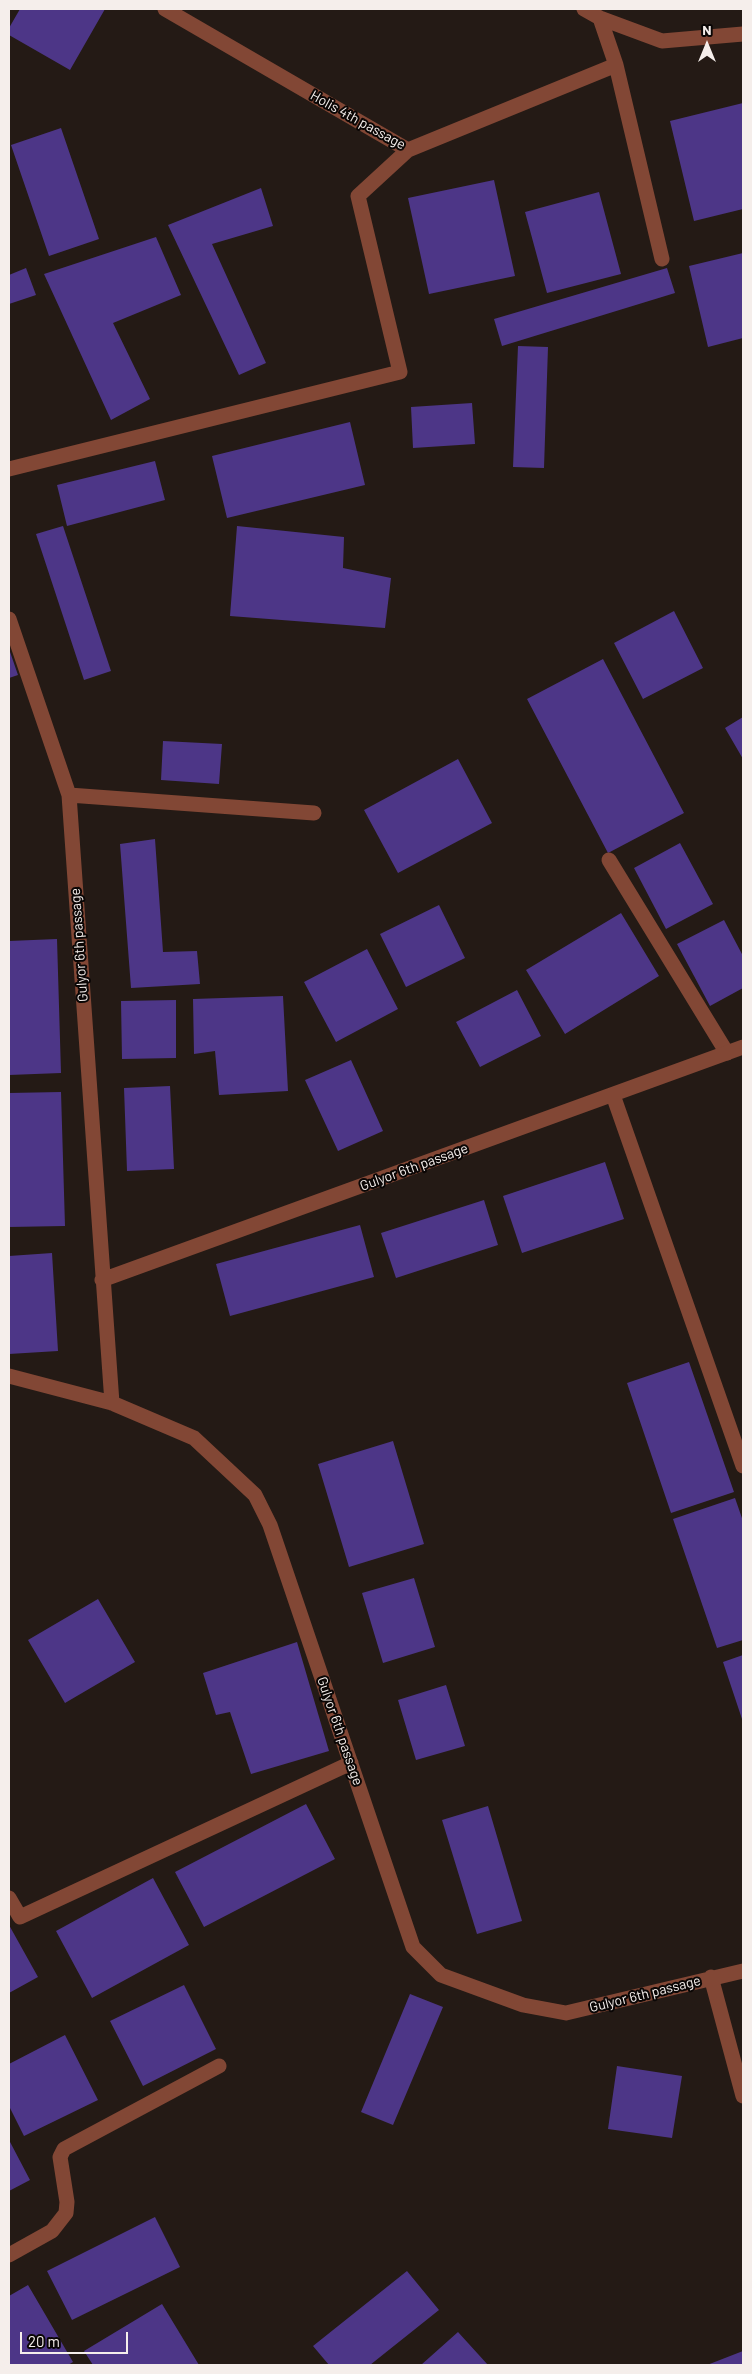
<!DOCTYPE html>
<html>
<head>
<meta charset="utf-8">
<style>
  body { margin:0 }
  #map { position:relative; width:752px; height:2374px; overflow:hidden; background:#241a15; font-family:Barlow,sans-serif }
  canvas { display:block }
  .frame { position:absolute; inset:0; border:10px solid #f5eeeb; pointer-events:none }
  .north { position:absolute; left:682px; top:20px; width:50px; height:50px; -webkit-text-stroke:4px #0a0605; paint-order:stroke; rotate:0deg; font-size:14px; font-weight:700; line-height:20px; text-align:center; color:#f5eeeb }
  .north::after { content:''; display:block; margin:auto; width:18px; height:22px; background:#f5eeeb; clip-path:polygon(50% 0,100% 100%,50% 72%,0 100%) }
  .scale { position:absolute; left:20px; top:2332px; width:108px; height:22px; box-sizing:border-box; border:2px solid #f5eeeb; border-top:0; padding-left:6px; font-size:15px; line-height:18px; white-space:nowrap; color:#f5eeeb; -webkit-text-stroke:4px #0a0605; paint-order:stroke }
</style>
</head>
<body>
<div id="map">
<canvas width="752" height="2374"></canvas>
<div class="frame"></div>
<div class="north">N</div>
<div class="scale">20 m</div>
</div>
<script>
const context = document.querySelector('canvas').getContext('2d');
context.lineJoin = 'round';
function fill(path, color) {
  context.fillStyle = color;
  context.fill(path, 'evenodd');
}
function shape(rows) {
  const path = new Path2D();
  for (const r of rows) {
    path.moveTo(r[0], r[1]);
    for (let i = 2; i < r.length; i += 2) path.lineTo(r[i], r[i + 1]);
  }
  return path;
}
function stroke(path, color, width, dash) {
  context.strokeStyle = color;
  context.lineWidth = width;
  context.lineCap = dash ? 'butt' : 'round';
  context.setLineDash(dash || []);
  context.stroke(path);
}
function drawText(font, color, halo, rows, align = 'center') {
  context.font = font + ' Barlow,sans-serif';
  context.lineWidth = 4;
  context.setLineDash([]);
  context.textBaseline = 'middle';
  context.strokeStyle = halo;
  context.fillStyle = color;
  for (const [text, x, y, turn = 0] of rows) {
    context.save();
    context.translate(x, y);
    context.rotate((+turn || 0) * Math.PI / 180);
    context.textAlign = isNaN(turn) ? turn : align;
    if (halo) context.strokeText(text, 0, 0);
    context.fillText(text, 0, 0);
    context.restore();
  }
}
fill(shape([
  [20,9,105,9,70,70,9,35,9,28],
  [743,103,743,209,694,221,670,121],
  [61,128,99,239,49,256,11,145],
  [494,180,515,276,429,294,408,198],
  [261,188,273,226,212,244,266,363,239,375,168,225],
  [599,192,621,274,547,293,525,212],
  [156,237,181,295,113,323,150,399,111,420,44,274],
  [743,253,743,338,708,347,689,266],
  [26,268,36,295,9,304,9,275],
  [667,268,675,293,502,346,494,319],
  [518,346,548,347,544,468,513,467],
  [472,403,475,444,413,448,411,407],
  [350,422,365,485,227,518,212,456],
  [155,461,165,500,67,526,57,485],
  [63,526,111,671,84,680,36,534],
  [237,526,344,537,343,568,391,578,385,628,230,616],
  [674,611,703,668,643,699,614,643],
  [9,649,18,675,9,678],
  [603,659,684,813,608,853,527,699],
  [743,717,743,759,725,728],
  [163,741,222,744,219,784,161,780],
  [458,759,492,823,398,873,364,810],
  [155,839,163,952,197,951,200,984,131,988,120,844],
  [680,843,713,904,666,929,634,868],
  [439,905,465,958,406,987,380,934],
  [621,913,659,976,565,1034,526,970],
  [724,920,743,956,743,988,710,1006,677,944],
  [57,939,61,1073,9,1075,9,941],
  [367,949,398,1009,336,1042,304,982],
  [517,990,541,1036,480,1067,456,1022],
  [283,996,288,1091,219,1095,215,1051,194,1054,193,999],
  [176,1000,176,1058,122,1059,121,1001],
  [351,1060,383,1131,338,1151,305,1080],
  [170,1086,174,1169,127,1171,124,1088],
  [61,1092,65,1226,9,1227,9,1093],
  [605,1162,624,1219,522,1253,503,1196],
  [484,1200,498,1245,396,1278,381,1233],
  [360,1225,374,1277,230,1316,216,1264],
  [52,1253,58,1351,9,1354,9,1256],
  [689,1362,734,1492,671,1513,627,1383],
  [393,1441,424,1544,349,1567,318,1464],
  [735,1498,743,1521,743,1640,717,1648,673,1519],
  [414,1578,435,1647,383,1663,362,1593],
  [98,1599,135,1662,65,1703,28,1640],
  [297,1642,329,1751,251,1774,230,1712,216,1715,203,1673],
  [743,1655,743,1722,723,1662],
  [446,1685,465,1746,416,1760,398,1700],
  [306,1804,335,1859,204,1927,175,1872],
  [488,1806,522,1921,477,1934,442,1820],
  [153,1878,189,1945,92,1998,56,1931],
  [9,1925,38,1977,9,1993],
  [184,1985,216,2049,143,2086,110,2021],
  [410,1994,443,2007,393,2125,361,2112],
  [65,2035,98,2100,24,2136,9,2106,9,2064],
  [617,2066,682,2076,672,2138,608,2129],
  [9,2140,30,2180,9,2191],
  [155,2217,180,2267,72,2320,47,2271],
  [407,2271,439,2310,370,2365,329,2365,313,2346],
  [28,2285,73,2362,68,2365,9,2365,9,2296],
  [162,2304,199,2365,93,2365,84,2351],
  [458,2332,488,2365,421,2365],
  [743,2351,743,2365,707,2365]
]), '#4d3687');
stroke(shape([
  [609,860,727,1053]
]), '#824735', 15);
stroke(shape([
  [165,9,408,150,616,65],
  [584,9,600,18,662,41,743,34],
  [600,18,616,65,662,259],
  [9,469,400,372,358,196,408,150],
  [9,619,69,795,112,1403],
  [69,795,314,813],
  [613,1095,743,1466],
  [102,1280,743,1047],
  [9,1376,112,1403,194,1438,255,1495,270,1525,413,1947,441,1975,523,2005,566,2013,743,1971],
  [9,1898,20,1917,351,1763],
  [711,1977,743,2096],
  [9,2255,52,2231,66,2213,67,2202,60,2157,64,2149,219,2066]
]), '#824735', 15);
drawText('14px', '#f5eeeb', '#0a0605', [
  ["Holis 4th passage",358,120,29],
  ["Gulyor 6th passage",79,945,-94],
  ["Gulyor 6th passage",414,1167,-20],
  ["Gulyor 6th passage",340,1731,71],
  ["Gulyor 6th passage",645,1994,-14]
]);
</script>
</body>
</html>
